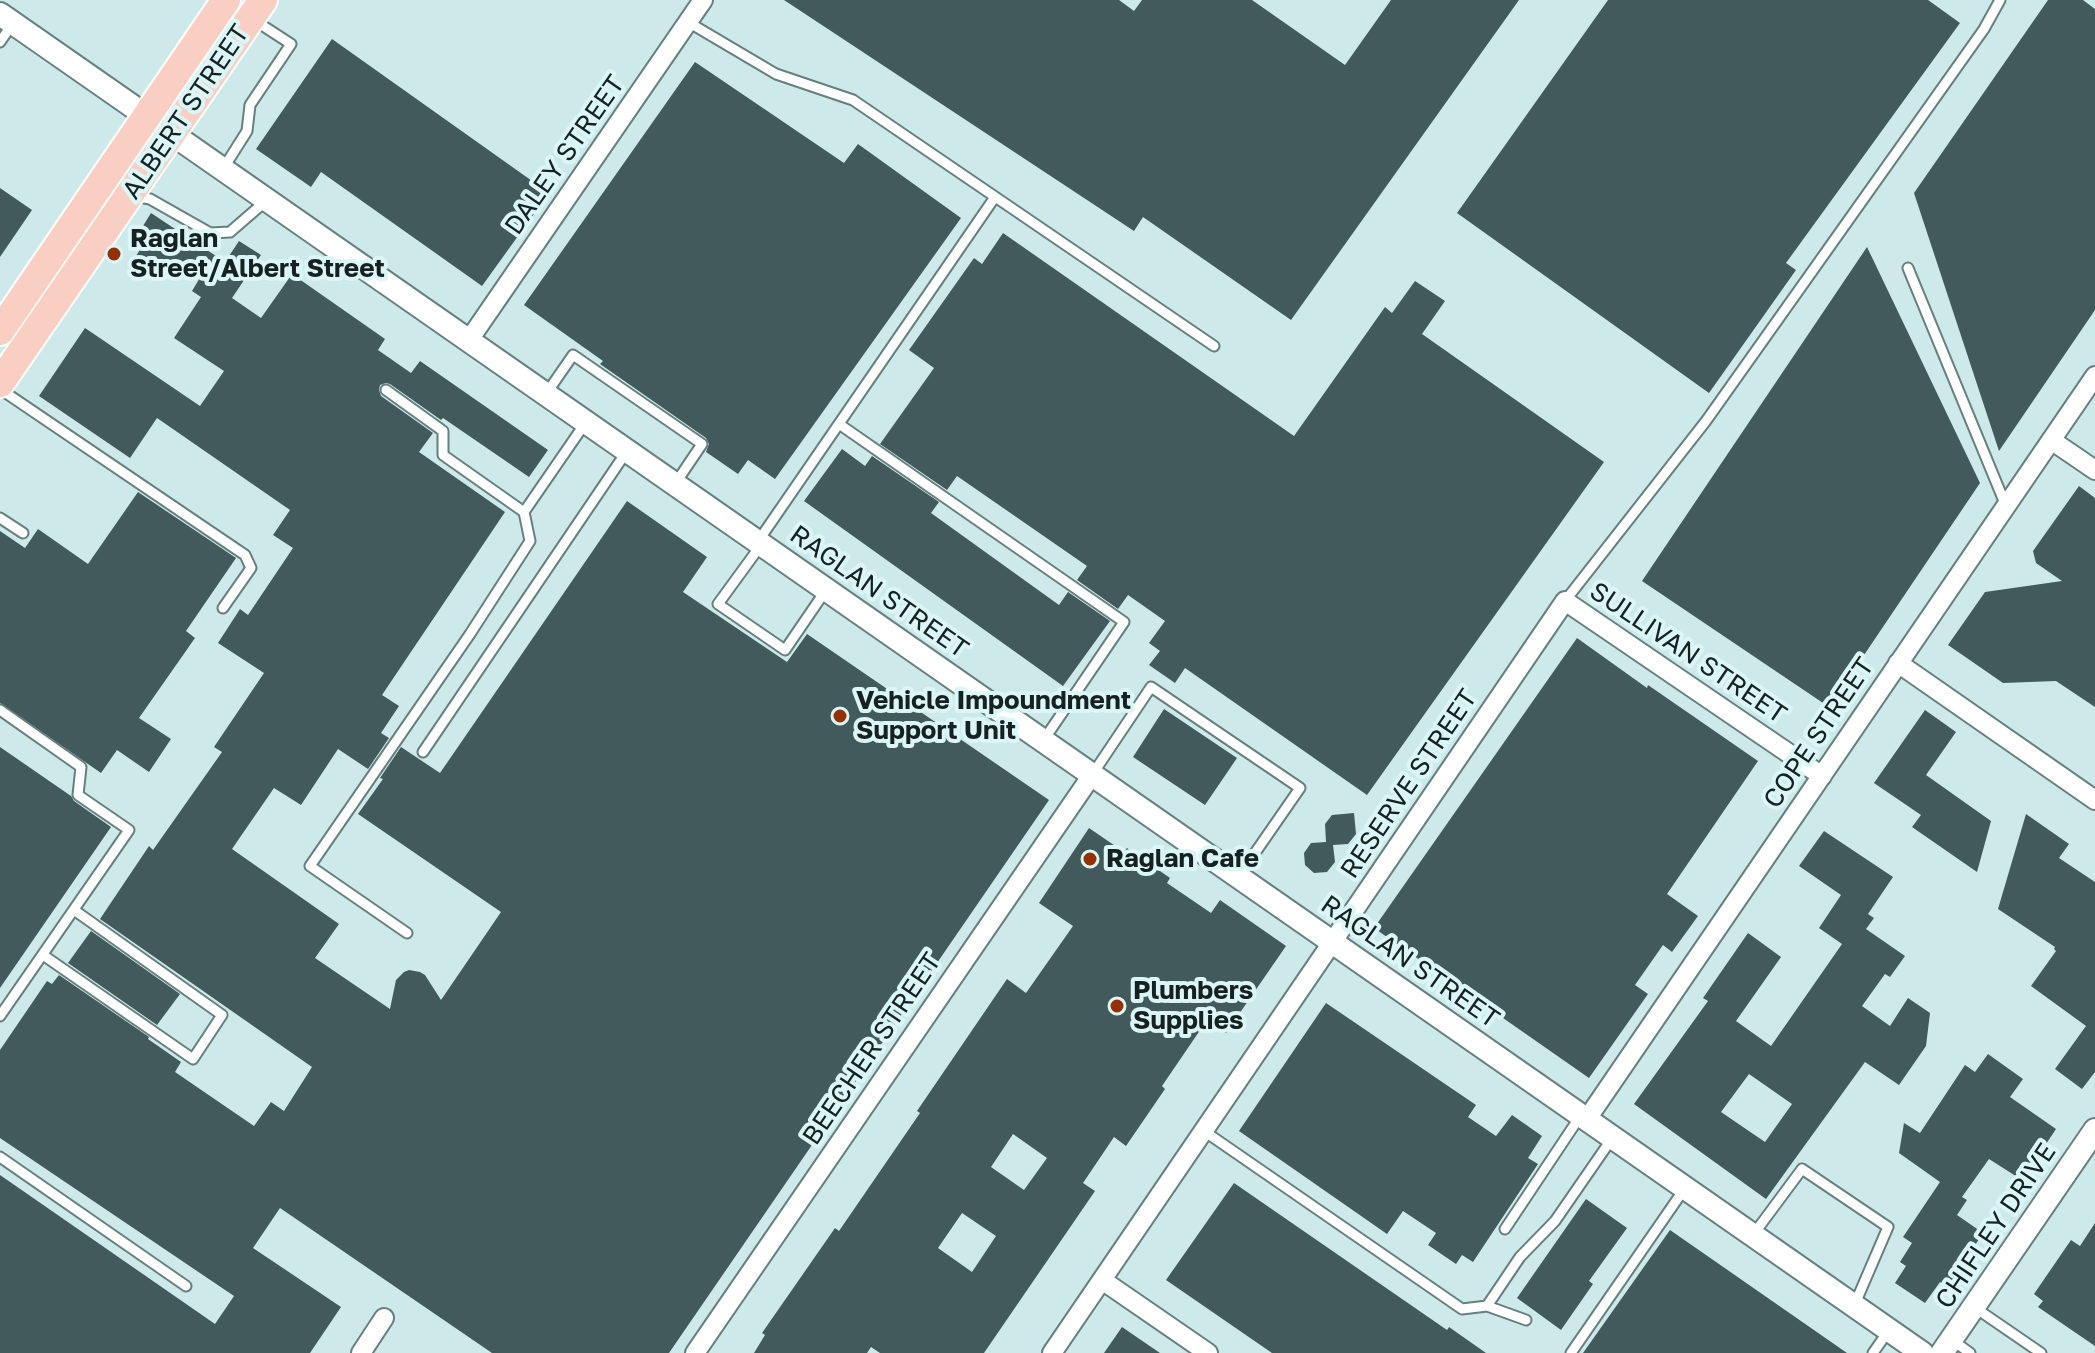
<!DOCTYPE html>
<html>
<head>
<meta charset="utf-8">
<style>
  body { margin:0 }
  canvas { display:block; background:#cde9e9 }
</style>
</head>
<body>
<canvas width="2095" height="1353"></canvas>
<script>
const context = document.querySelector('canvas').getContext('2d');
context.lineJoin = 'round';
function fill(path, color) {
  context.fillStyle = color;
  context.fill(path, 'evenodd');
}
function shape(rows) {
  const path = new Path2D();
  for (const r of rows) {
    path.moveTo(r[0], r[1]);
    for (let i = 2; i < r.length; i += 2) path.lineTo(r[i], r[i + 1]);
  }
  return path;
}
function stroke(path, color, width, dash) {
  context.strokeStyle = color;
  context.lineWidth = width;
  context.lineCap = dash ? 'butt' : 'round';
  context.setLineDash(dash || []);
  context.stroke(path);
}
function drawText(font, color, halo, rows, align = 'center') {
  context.font = font + ' "Golos Text",sans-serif';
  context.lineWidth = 8;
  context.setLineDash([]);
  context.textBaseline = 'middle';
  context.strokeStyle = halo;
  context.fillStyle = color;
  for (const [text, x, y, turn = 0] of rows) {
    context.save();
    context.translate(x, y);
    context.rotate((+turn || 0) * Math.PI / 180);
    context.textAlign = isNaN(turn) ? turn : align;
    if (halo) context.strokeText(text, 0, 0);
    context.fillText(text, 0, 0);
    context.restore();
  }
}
fill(shape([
  [784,0,1119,0,1134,11,1142,0,1252,0,1345,65,1391,0,1519,0,1291,320,1143,217,1134,231],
  [1608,0,1928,0,1960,23,1786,263,1796,270,1709,393,1457,213],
  [2048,0,2083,0,2095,9,2095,310,1999,451,1914,193],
  [332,39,549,193,482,286,321,172,311,187,256,149],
  [695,62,844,163,858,144,961,218,775,479,748,460,738,474,706,452,709,444,706,438,600,364,603,361,524,305],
  [0,188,32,210,0,257],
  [151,213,225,262,239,241,261,255,232,298,261,318,292,274,385,339,378,350,411,373,420,361,548,450,529,477,443,418,441,420,390,384,386,383,380,385,379,390,381,396,433,433,419,452,505,512,382,695,399,706,381,733,389,738,368,769,338,749,301,805,274,788,232,849,339,924,315,958,390,1009,396,980,404,972,409,970,420,972,425,975,441,1000,501,912,358,814,383,779,380,778,401,747,440,773,627,501,707,557,683,592,787,662,807,634,1049,800,669,1353,492,1353,280,1208,253,1248,341,1307,310,1353,0,1353,0,1175,215,1324,234,1296,0,1138,0,1050,47,981,52,984,59,975,149,1037,148,1039,181,1062,175,1072,254,1126,271,1102,284,1111,312,1067,100,919,149,846,153,850,222,752,214,747,264,673,218,643,240,609,248,615,293,548,273,535,290,510,157,418,130,458,39,396,85,328,200,406,224,371,174,338,201,297,192,291,201,276,175,259,163,277,134,259,147,239,138,234],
  [1003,233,1294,436,1385,307,1392,313,1415,281,1445,301,1422,334,1604,462,1367,795,1185,668,1175,683,1149,665,1160,651,1149,643,1165,621,1128,595,1118,609,1077,580,1087,566,957,476,947,490,880,444,934,368,909,350,974,258,982,264],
  [1867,247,1980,483,1829,707,1642,581],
  [842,449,865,466,872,456,939,502,931,513,1059,605,1068,592,1110,621,1063,686,804,501],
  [2079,486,2095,498,2095,707,2056,681,2003,683,1948,645,1985,592,2062,581,2036,563,2033,551],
  [138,492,236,558,186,631,195,638,139,718,171,739,149,772,117,750,101,773,0,703,0,531,25,548,38,529,88,564],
  [1577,638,1647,688,1648,685,1758,761,1667,894,1698,916,1672,952,1663,945,1635,985,1648,994,1589,1078,1374,928],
  [1164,709,1237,758,1205,805,1133,757],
  [1925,710,1956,732,1926,775,1991,821,1977,872,1912,827,1921,815,1874,783],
  [0,747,71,796,74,801,111,827,0,988],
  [1354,813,1356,834,1348,844,1333,845,1335,862,1327,872,1314,873,1305,865,1304,853,1311,843,1326,842,1325,824,1332,815],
  [2026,814,2069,844,2059,858,2095,882,2095,1072,2082,1089,2055,1069,2086,1026,2031,986,2056,951,2054,949,2055,947,1998,909],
  [1089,828,1124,852,1127,848,1170,878,1167,883,1211,913,1220,900,1286,946,1226,1033,1207,1020,1162,1086,1165,1089,1126,1146,1114,1137,1083,1183,1095,1191,984,1353,880,1353,871,1347,867,1353,754,1353,765,1335,762,1333,835,1228,839,1231,920,1113,917,1111,1007,979,1026,993,1073,926,1039,903],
  [1013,1134,1047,1158,1024,1190,991,1167],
  [962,1213,996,1236,972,1272,938,1248],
  [1824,831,1893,877,1868,914,1874,918,1866,929,1905,956,1890,977,1885,974,1862,1006,1890,1026,1908,998,1930,1013,1926,1046,1899,1085,1865,1062,1766,1199,1634,1104,1708,1001,1703,998,1748,933,1781,957,1736,1021,1771,1046,1842,944,1819,928,1841,895,1799,866],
  [1749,1074,1792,1104,1765,1142,1721,1112],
  [91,931,180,994,157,1025,68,963],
  [1326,1003,1476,1105,1468,1117,1496,1136,1512,1115,1542,1136,1528,1158,1538,1164,1473,1262,1462,1255,1456,1264,1428,1245,1436,1233,1403,1211,1387,1234,1239,1131],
  [1988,1054,2023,1079,2010,1097,2056,1129,2022,1180,1989,1159,1962,1197,1967,1200,1957,1215,1983,1233,1947,1288,1940,1282,1925,1303,1895,1283,1906,1266,1900,1262,1912,1243,1903,1237,1940,1182,1899,1153,1904,1123,1920,1133,1965,1065,1975,1072],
  [1234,1183,1447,1330,1449,1327,1486,1353,1272,1353,1166,1280],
  [1586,1199,1627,1228,1589,1281,1593,1284,1561,1330,1517,1298],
  [2095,1223,2095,1346,2038,1307,2043,1301,2034,1294,2071,1240,2080,1246],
  [1670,1230,1847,1353,1583,1353],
  [1122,1327,1160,1353,1104,1353]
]), '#425a5b');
const service = shape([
  [688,22,776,74,853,100,1214,346],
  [0,42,13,23],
  [223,169,247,131,250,105,291,44,254,20],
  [132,196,150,199,210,233,230,232,267,200],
  [1908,268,2006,506],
  [0,389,245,555,251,568,223,608],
  [386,390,443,431,443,455,524,512,586,422],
  [546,394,573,355,702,444,675,484],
  [839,424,1124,622,1043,741],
  [0,518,23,533],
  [759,540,995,197],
  [761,545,718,604,785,650,826,590],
  [1565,601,1706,421,1984,29,2000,0],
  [0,710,81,767,78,795,129,830,0,1016],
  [423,752,627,451],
  [1092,775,1151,687,1300,788,1239,876],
  [407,933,310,866,470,634,530,541,524,512],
  [43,955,193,1059,222,1015,74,910],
  [1204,1131,1462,1309,1487,1306,1526,1320],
  [0,1157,186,1286],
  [1505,1229,1581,1115],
  [1753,1235,1802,1169,1888,1227,1854,1306],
  [1487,1306,1520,1257,1555,1221,1613,1137],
  [1974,1307,2041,1353],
  [1952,1340,1970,1353],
  [1571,1353,1685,1188],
  [1873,1353,1889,1330]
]);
const minor = shape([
  [469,340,703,0],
  [2051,440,2095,470],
  [1898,663,2095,800],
  [1587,1119,2095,376],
  [1102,1280,1208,1353],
  [361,1353,384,1318],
  [695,1353,1092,775],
  [1052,1353,1565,601,1822,776]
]);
const tertiary = shape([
  [0,14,1922,1353],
  [1942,1353,2095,1130]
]);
const primary = shape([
  [0,331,226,0],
  [0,383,263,0]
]);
stroke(service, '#667f7f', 13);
stroke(minor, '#667f7f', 22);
stroke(tertiary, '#667f7f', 26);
stroke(primary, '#fff', 32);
stroke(service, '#fff', 9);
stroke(minor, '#fff', 18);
stroke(tertiary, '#fff', 22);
stroke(primary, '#f8cfc2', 28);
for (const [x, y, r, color] of [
  [114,254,8,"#952f04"],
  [840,716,8,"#952f04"],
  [1090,859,8,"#952f04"],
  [1117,1006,8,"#952f04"]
]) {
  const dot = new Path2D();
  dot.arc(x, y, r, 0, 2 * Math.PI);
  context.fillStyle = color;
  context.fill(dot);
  stroke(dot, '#daf6f7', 3);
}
drawText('26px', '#172121', '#daf6f7', [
  ["ALBERT STREET",186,112,-56],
  ["DALEY STREET",565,155,-55],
  ["RAGLAN STREET",879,592,35],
  ["SULLIVAN STREET",1688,653,34],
  ["COPE STREET",1819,733,-56],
  ["RESERVE STREET",1409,784,-56],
  ["RAGLAN STREET",1410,962,35],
  ["BEECHER STREET",872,1049,-56],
  ["CHIFLEY DRIVE",1996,1226,-56]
]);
drawText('bold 26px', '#172121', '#daf6f7', [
  ["Raglan",130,239],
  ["Street/Albert Street",130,269],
  ["Vehicle Impoundment",856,701],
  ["Support Unit",856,731],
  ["Raglan Cafe",1106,859],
  ["Plumbers",1133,991],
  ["Supplies",1133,1021]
], 'left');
</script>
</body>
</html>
